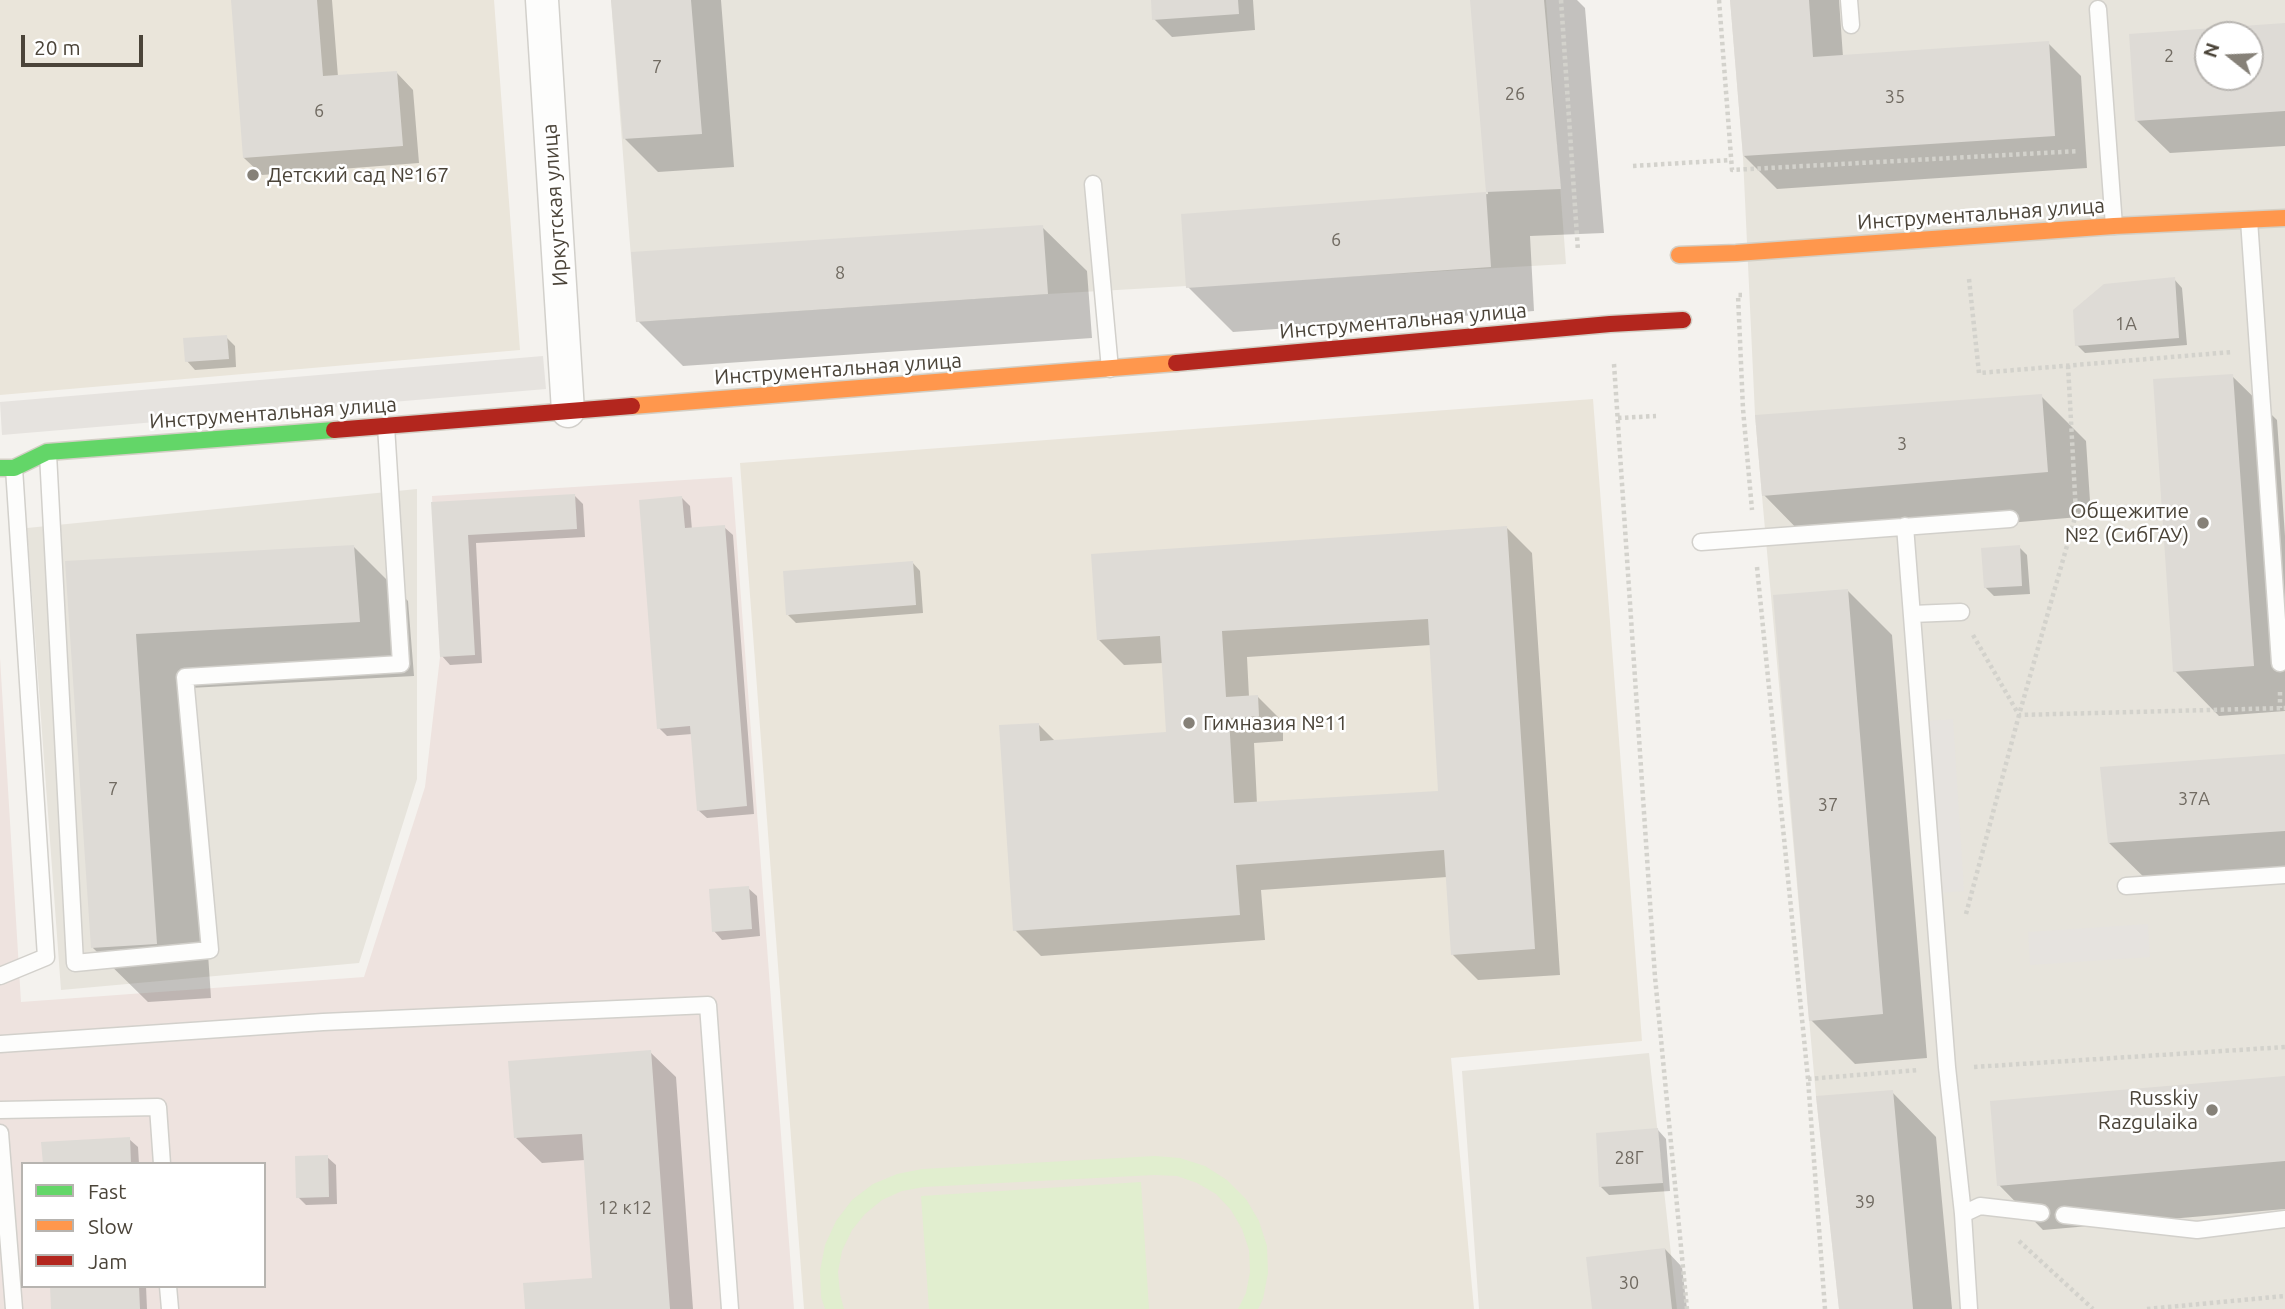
<!DOCTYPE html>
<html>
<head>
<meta charset="utf-8">
<style>
  body { margin:0 }
  #map { position:relative; width:2285px; height:1309px; overflow:hidden; background:#f4f2ee; font-family:Ubuntu,sans-serif }
  canvas { display:block }
  .legend { position:absolute; left:21px; top:1162px; width:245px; height:126px; box-sizing:border-box; background:#fff; border:2px solid #b7b4b0; margin:0; padding:9px 12px; list-style:none; font-size:21px; color:#4b4439 }
  .legend li { display:flex; align-items:center; gap:14px; height:35px }
  .legend b { width:35px; border:2px solid #b7b4b0 }
  .north { position:absolute; left:2194px; top:21px; width:70px; height:70px; box-sizing:border-box; background:#fff; border:2px solid #b7b4b0; border-radius:50%; rotate:288deg; font-size:19px; font-weight:700; line-height:28px; text-align:center; color:#4b4439 }
  .north::after { content:''; display:block; margin:auto; width:24px; height:32px; background:#868178; clip-path:polygon(50% 0,100% 100%,50% 72%,0 100%) }
  .scale { position:absolute; left:21px; top:35px; width:122px; height:32px; box-sizing:border-box; border:4px solid #4b4439; border-top:0; padding-left:9px; font-size:21px; line-height:24px; white-space:nowrap; color:#4b4439; -webkit-text-stroke:5px #fff; paint-order:stroke }
</style>
</head>
<body>
<div id="map">
<canvas width="2285" height="1309"></canvas>
<ul class="legend">
<li><b style="height:9px;background:#63d668"></b>Fast</li>
<li><b style="height:9px;background:#ff974d"></b>Slow</li>
<li><b style="height:9px;background:#b3261e"></b>Jam</li>
</ul>
<div class="north">N</div>
<div class="scale">20 m</div>
</div>
<script>
const context = document.querySelector('canvas').getContext('2d');
context.lineJoin = 'round';
function fill(path, color) {
  context.fillStyle = color;
  context.fill(path, 'evenodd');
}
function shape(rows) {
  const path = new Path2D();
  for (const r of rows) {
    path.moveTo(r[0], r[1]);
    for (let i = 2; i < r.length; i += 2) path.lineTo(r[i], r[i + 1]);
  }
  return path;
}
function stroke(path, color, width, dash) {
  context.strokeStyle = color;
  context.lineWidth = width;
  context.lineCap = dash ? 'butt' : 'round';
  context.setLineDash(dash || []);
  context.stroke(path);
}
function drawText(font, color, halo, rows, align = 'center') {
  context.font = font + ' Ubuntu,sans-serif';
  context.lineWidth = 5;
  context.setLineDash([]);
  context.textBaseline = 'middle';
  context.strokeStyle = halo;
  context.fillStyle = color;
  for (const [text, x, y, turn = 0] of rows) {
    context.save();
    context.translate(x, y);
    context.rotate((+turn || 0) * Math.PI / 180);
    context.textAlign = isNaN(turn) ? turn : align;
    if (halo) context.strokeText(text, 0, 0);
    context.fillText(text, 0, 0);
    context.restore();
  }
}
fill(shape([
  [611,0,1546,0,1566,264,1048,294,636,322],
  [1730,0,2285,0,2285,1309,1839,1309,1816,1096,1762,496,1755,415,1743,157],
  [2208,35,2250,35,2250,77,2208,77],
  [417,489,417,779,359,963,61,990,27,528],
  [1649,1053,1677,1309,1479,1309,1462,1071]
]), '#e7e4dc');
fill(shape([
  [0,0,494,0,520,350,0,395],
  [1593,399,1642,1041,1451,1058,1474,1309,804,1309,740,463]
]), '#eae5da');
fill(shape([
  [732,477,794,1309,0,1309,0,658,21,1002,364,977,425,787,440,657,432,496],
  [23,1164,264,1164,264,1286,23,1286]
]), '#eee3df');
fill(shape([
  [1155,1156,1180,1158,1205,1166,1227,1180,1246,1199,1259,1221,1267,1246,1268,1273,1263,1299,1258,1309,1238,1309,1246,1293,1250,1272,1249,1250,1242,1229,1231,1210,1216,1194,1197,1183,1177,1176,1154,1175,924,1187,902,1191,882,1200,865,1214,852,1230,842,1251,838,1272,840,1294,844,1309,825,1309,821,1297,820,1271,825,1245,836,1221,852,1200,873,1184,897,1174,922,1169],
  [1141,1182,1149,1309,929,1309,921,1196]
]), '#e1eecf');
fill(shape([
  [543,356,546,389,2,435,0,402],
  [1953,719,1964,891,1938,893,1926,721],
  [2148,924,2150,957,2030,965,2028,932]
]), '#e6e3df');
fill(shape([
  [232,0,332,0,338,77,396,72,413,90,419,163,262,175,244,158],
  [613,0,721,0,734,167,658,172,625,139],
  [1153,0,1253,0,1255,30,1172,37,1154,19],
  [1471,0,1577,0,1585,8,1604,233,1530,236,1534,311,1233,332,1188,287,1183,216,1488,194],
  [1732,0,1839,0,1843,57,2048,43,2081,76,2087,168,1777,189,1744,156],
  [2285,25,2285,146,2170,153,2136,120,2131,35],
  [2208,35,2250,35,2250,77,2208,77],
  [1042,227,1087,271,1092,338,683,366,638,321],
  [2174,279,2182,288,2187,345,2085,353,2077,345],
  [226,337,235,346,236,367,195,370,187,361],
  [2232,376,2277,420,2285,536,2285,711,2219,716,2175,671],
  [2041,396,2086,441,2091,516,1808,540,1764,495],
  [574,495,583,504,585,537,476,543,482,663,450,665,442,656,433,504],
  [682,498,690,506,692,530,724,527,733,535,754,814,707,818,698,810,692,734,667,736,659,728],
  [1506,527,1532,553,1560,975,1478,980,1453,955,1447,877,1261,890,1265,940,1041,956,1015,930,1038,724,1056,742,1168,734,1163,663,1124,665,1099,640],
  [1431,645,1440,793,1257,804,1254,743,1283,741,1283,722,1257,696,1249,697,1247,657],
  [354,547,408,601,414,676,190,688,211,998,148,1002,93,948,66,563],
  [2019,547,2027,555,2030,594,1994,596,1985,587],
  [912,562,920,571,923,613,796,623,788,615],
  [1847,590,1892,635,1927,1058,1855,1064,1811,1020],
  [2285,756,2285,878,2154,887,2109,843],
  [748,888,757,896,760,936,722,940,714,931],
  [650,1052,676,1077,693,1309,527,1309,594,1280,585,1160,542,1163,516,1138],
  [2285,1078,2285,1209,2043,1230,1999,1185],
  [1892,1092,1936,1137,1952,1309,1840,1309],
  [1658,1130,1666,1139,1670,1191,1609,1195,1601,1187],
  [129,1139,138,1147,139,1164,44,1164],
  [327,1157,336,1165,337,1204,306,1205,298,1197],
  [1665,1249,1682,1267,1687,1309,1593,1309],
  [52,1286,146,1286,147,1309,53,1309]
]), '#0003');
fill(shape([
  [231,0,317,0,323,76,397,71,403,146,243,158],
  [611,0,691,0,702,134,623,139],
  [1151,0,1238,0,1239,14,1152,20],
  [1470,0,1544,0,1561,189,1486,192],
  [1730,0,1809,0,1813,57,2049,41,2055,136,1743,156],
  [2285,23,2285,111,2135,121,2129,34],
  [2208,35,2250,35,2250,77,2208,77],
  [1486,192,1491,267,1186,288,1181,214],
  [1043,225,1048,294,636,322,631,252],
  [2175,277,2179,338,2075,346,2073,310,2104,284],
  [227,335,229,359,185,362,183,338],
  [2233,374,2254,666,2173,672,2153,379],
  [2042,394,2048,472,1762,496,1755,415],
  [575,494,577,529,468,535,475,655,440,657,431,502],
  [682,496,685,528,725,525,747,806,697,811,690,726,657,729,639,500],
  [1507,526,1535,949,1451,955,1444,850,1236,865,1240,915,1013,931,999,725,1039,723,1040,741,1166,732,1160,636,1097,640,1091,554],
  [1428,619,1438,791,1234,803,1229,718,1259,716,1258,695,1226,697,1222,631],
  [354,545,360,622,136,634,157,944,91,948,65,561],
  [2020,545,2022,586,1984,588,1981,548],
  [913,561,916,605,786,615,783,571],
  [1848,589,1883,1014,1809,1021,1773,595],
  [2285,754,2285,831,2108,843,2100,767],
  [749,886,752,929,712,932,709,889],
  [651,1050,670,1309,525,1309,523,1283,592,1278,582,1134,514,1138,508,1061],
  [2285,1076,2285,1161,1997,1186,1990,1101],
  [1893,1090,1913,1309,1839,1309,1816,1096],
  [1658,1128,1663,1183,1599,1187,1596,1133],
  [130,1137,131,1164,43,1164,41,1142],
  [328,1155,329,1197,296,1198,295,1156],
  [1665,1248,1672,1309,1592,1309,1586,1257],
  [50,1286,139,1286,140,1309,51,1309]
]), '#dedbd6');
const lane = shape([
  [1849,0,1851,25],
  [2098,9,2114,226],
  [1093,184,1110,369],
  [2249,220,2280,663],
  [48,454,75,963,210,950,185,677,401,664,386,426],
  [1905,526,1947,1067,1963,1214,1969,1309],
  [1701,542,2010,519],
  [1912,614,1961,612],
  [2126,886,2285,875],
  [0,976,46,957,14,468],
  [0,1044,323,1022,708,1005,730,1309],
  [0,1110,158,1107,162,1164],
  [0,1133,14,1309],
  [1963,1214,1980,1206,2041,1213],
  [2064,1215,2197,1230,2285,1219],
  [168,1286,170,1309]
]);
const street = shape([
  [542,0,568,411]
]);
const fast = shape([
  [0,468,14,468,47,452,334,430]
]);
const slow = shape([
  [1679,255,1736,253,2114,226,2285,218],
  [632,406,1176,363]
]);
const jam = shape([
  [1176,363,1610,324,1683,320],
  [334,430,632,406]
]);
stroke(lane, '#d2d0cb', 19);
stroke(street, '#d2d0cb', 35);
stroke(fast, '#d3cfc5', 19);
stroke(slow, '#d3cfc5', 19);
stroke(jam, '#d3cfc5', 19);
stroke(shape([
  [1561,0,1578,251],
  [1719,0,1732,170,2079,151],
  [1633,166,1731,160],
  [1969,279,1979,373,2232,352],
  [1742,295,1738,295,1743,409,1752,510],
  [1614,364,1655,977,1687,1309],
  [1618,418,1656,416],
  [1757,567,1808,1079,1825,1309],
  [1973,635,2019,715,2285,708],
  [2280,692,2280,708],
  [1966,914,2019,715,2076,514,2068,365],
  [1974,1067,2285,1047],
  [1808,1079,1919,1070],
  [2019,1241,2093,1309],
  [2147,1309,2285,1296]
]), '#d3d2cc', 4.5, [3.5, 3.5]);
stroke(lane, '#fdfdfc', 16);
stroke(street, '#fdfdfc', 32);
stroke(fast, '#63d668', 16);
stroke(slow, '#ff974d', 16);
stroke(jam, '#b3261e', 16);
for (const [x, y, r, color] of [
  [253,175,7,"#868178"],
  [2203,523,7,"#868178"],
  [1189,723,7,"#868178"],
  [2212,1110,7,"#868178"]
]) {
  const dot = new Path2D();
  dot.arc(x, y, r, 0, 2 * Math.PI);
  context.fillStyle = color;
  context.fill(dot);
  stroke(dot, '#fff', 2.5);
}
drawText('18px', '#706a61', null, [
  ["2",2169,56],
  ["7",657,67],
  ["26",1515,94],
  ["35",1895,97],
  ["6",319,111],
  ["6",1336,240],
  ["8",840,273],
  ["1А",2126,324],
  ["3",1902,444],
  ["7",113,789],
  ["37А",2194,799],
  ["37",1828,805],
  ["28Г",1629,1158],
  ["39",1865,1202],
  ["12 к12",625,1208],
  ["30",1629,1283]
]);
drawText('21px', '#4b4439', '#fff', [
  ["Детский сад №167",267,175],
  ["Общежитие",2189,511,"right"],
  ["№2 (СибГАУ)",2189,535,"right"],
  ["Гимназия №11",1203,723],
  ["Russkiy",2198,1098,"right"],
  ["Razgulaika",2198,1122,"right"]
], 'left');
drawText('21px', '#4b4439', '#fff', [
  ["Иркутская улица",555,205,-94],
  ["Инструментальная улица",1981,214,-4],
  ["Инструментальная улица",1403,321,-5],
  ["Инструментальная улица",838,369,-4],
  ["Инструментальная улица",273,413,-4]
]);
</script>
</body>
</html>
